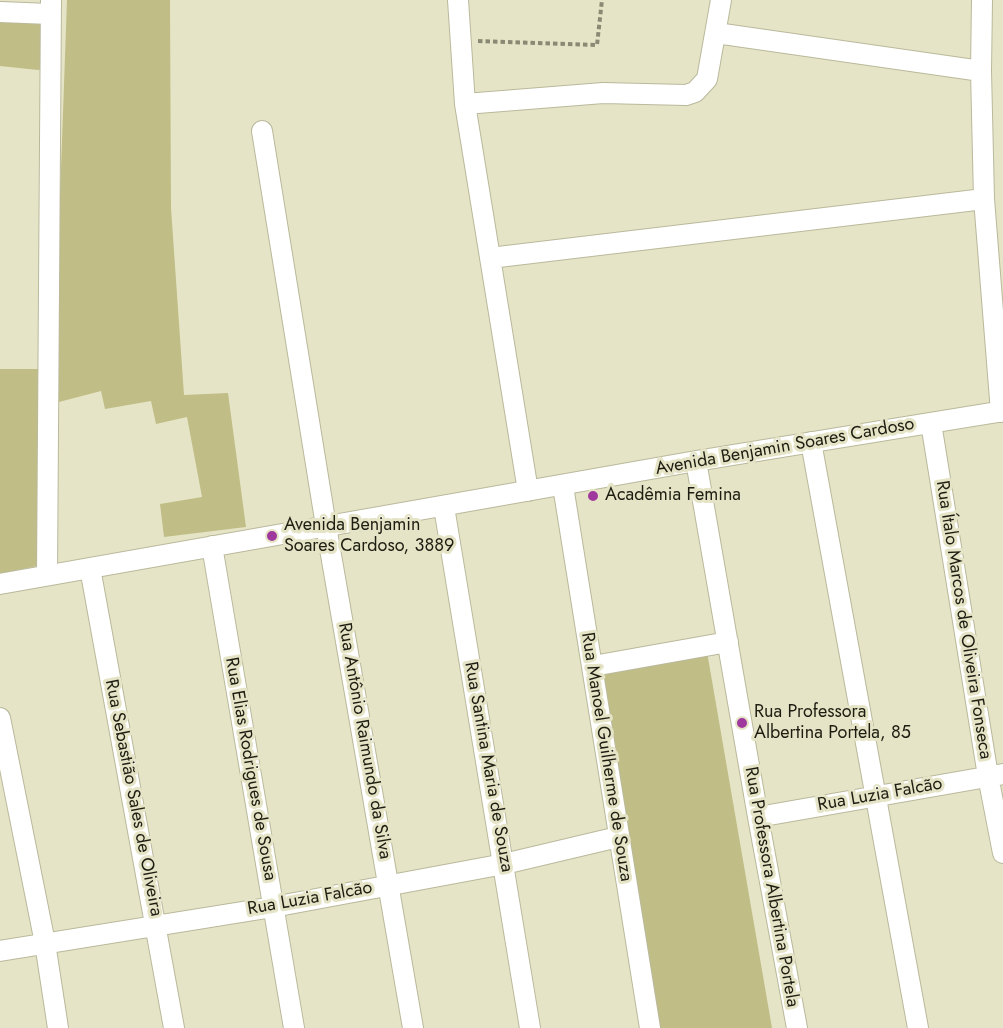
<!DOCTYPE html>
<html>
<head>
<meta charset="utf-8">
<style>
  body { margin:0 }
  canvas { display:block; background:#e5e4c6 }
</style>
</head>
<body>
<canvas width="1003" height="1028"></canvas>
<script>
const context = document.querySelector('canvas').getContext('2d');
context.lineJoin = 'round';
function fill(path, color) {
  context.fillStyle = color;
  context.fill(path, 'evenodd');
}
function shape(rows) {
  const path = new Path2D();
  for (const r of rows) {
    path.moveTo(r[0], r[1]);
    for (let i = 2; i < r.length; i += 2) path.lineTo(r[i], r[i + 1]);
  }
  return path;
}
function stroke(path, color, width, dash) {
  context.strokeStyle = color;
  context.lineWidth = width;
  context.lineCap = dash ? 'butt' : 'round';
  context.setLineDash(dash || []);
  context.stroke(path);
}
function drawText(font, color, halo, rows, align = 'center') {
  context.font = font + ' Jost,sans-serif';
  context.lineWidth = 6;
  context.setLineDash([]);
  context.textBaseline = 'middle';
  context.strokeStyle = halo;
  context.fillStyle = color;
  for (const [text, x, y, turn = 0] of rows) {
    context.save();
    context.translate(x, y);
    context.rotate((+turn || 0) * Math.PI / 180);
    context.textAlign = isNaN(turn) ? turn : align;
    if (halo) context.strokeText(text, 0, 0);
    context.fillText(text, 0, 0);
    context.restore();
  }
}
fill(shape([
  [67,0,170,0,171,208,184,395,228,393,246,527,164,537,160,504,202,497,187,417,156,424,151,401,105,409,101,391,59,402,59,225],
  [0,19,42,20,44,68,38,70,0,66],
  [0,369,40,369,42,565,0,574],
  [706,646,772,1028,650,1028,587,666]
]), '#c0be86');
const minor = shape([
  [458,0,465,104,528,491],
  [982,0,981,71,984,199,1001,412],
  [0,12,50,14],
  [716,33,981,71],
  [465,104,603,93,686,95,695,92,707,79,721,0],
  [262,131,326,526,413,1028],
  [490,258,984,199],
  [931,423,988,776,1003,853],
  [811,442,918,1028],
  [696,461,758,817,797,1028],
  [563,486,650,1028],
  [444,507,530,1028],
  [212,546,294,1028],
  [90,568,174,1028],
  [47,575,51,0],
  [0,584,696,461,1003,411],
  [593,666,728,642],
  [0,718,45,943,58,1028],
  [758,817,1003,774],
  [0,951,273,907,504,864,618,837]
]);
stroke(minor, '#bab99c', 22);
stroke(shape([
  [478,41,597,45,602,0]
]), '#8a8a74', 4, [4.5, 3]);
stroke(minor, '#fff', 20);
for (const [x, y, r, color] of [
  [593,496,6,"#a0399d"],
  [272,536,6,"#a0399d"],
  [742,723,6,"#a0399d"]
]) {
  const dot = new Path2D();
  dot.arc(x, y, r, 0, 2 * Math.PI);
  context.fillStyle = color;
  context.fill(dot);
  stroke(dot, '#e5e4c6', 2);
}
drawText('18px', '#1d1d12', '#e5e4c6', [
  ["Avenida Benjamin Soares Cardoso",785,447,-10],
  ["Rua Ítalo Marcos de Oliveira Fonseca",963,620,81],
  ["Rua Antônio Raimundo da Silva",364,741,80],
  ["Rua Manoel Guilherme de Souza",606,757,81],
  ["Rua Santina Maria de Souza",488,767,80],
  ["Rua Elias Rodrigues de Sousa",250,769,80],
  ["Rua Luzia Falcão",880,795,-10],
  ["Rua Sebastião Sales de Oliveira",133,798,79],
  ["Rua Professora Albertina Portela",771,887,80],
  ["Rua Luzia Falcão",310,899,-10]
]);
drawText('18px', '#1d1d12', '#e5e4c6', [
  ["Acadêmia Femina",605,496],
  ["Avenida Benjamin",284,526],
  ["Soares Cardoso, 3889",284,547],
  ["Rua Professora",754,713],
  ["Albertina Portela, 85",754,734]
], 'left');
</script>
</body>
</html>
